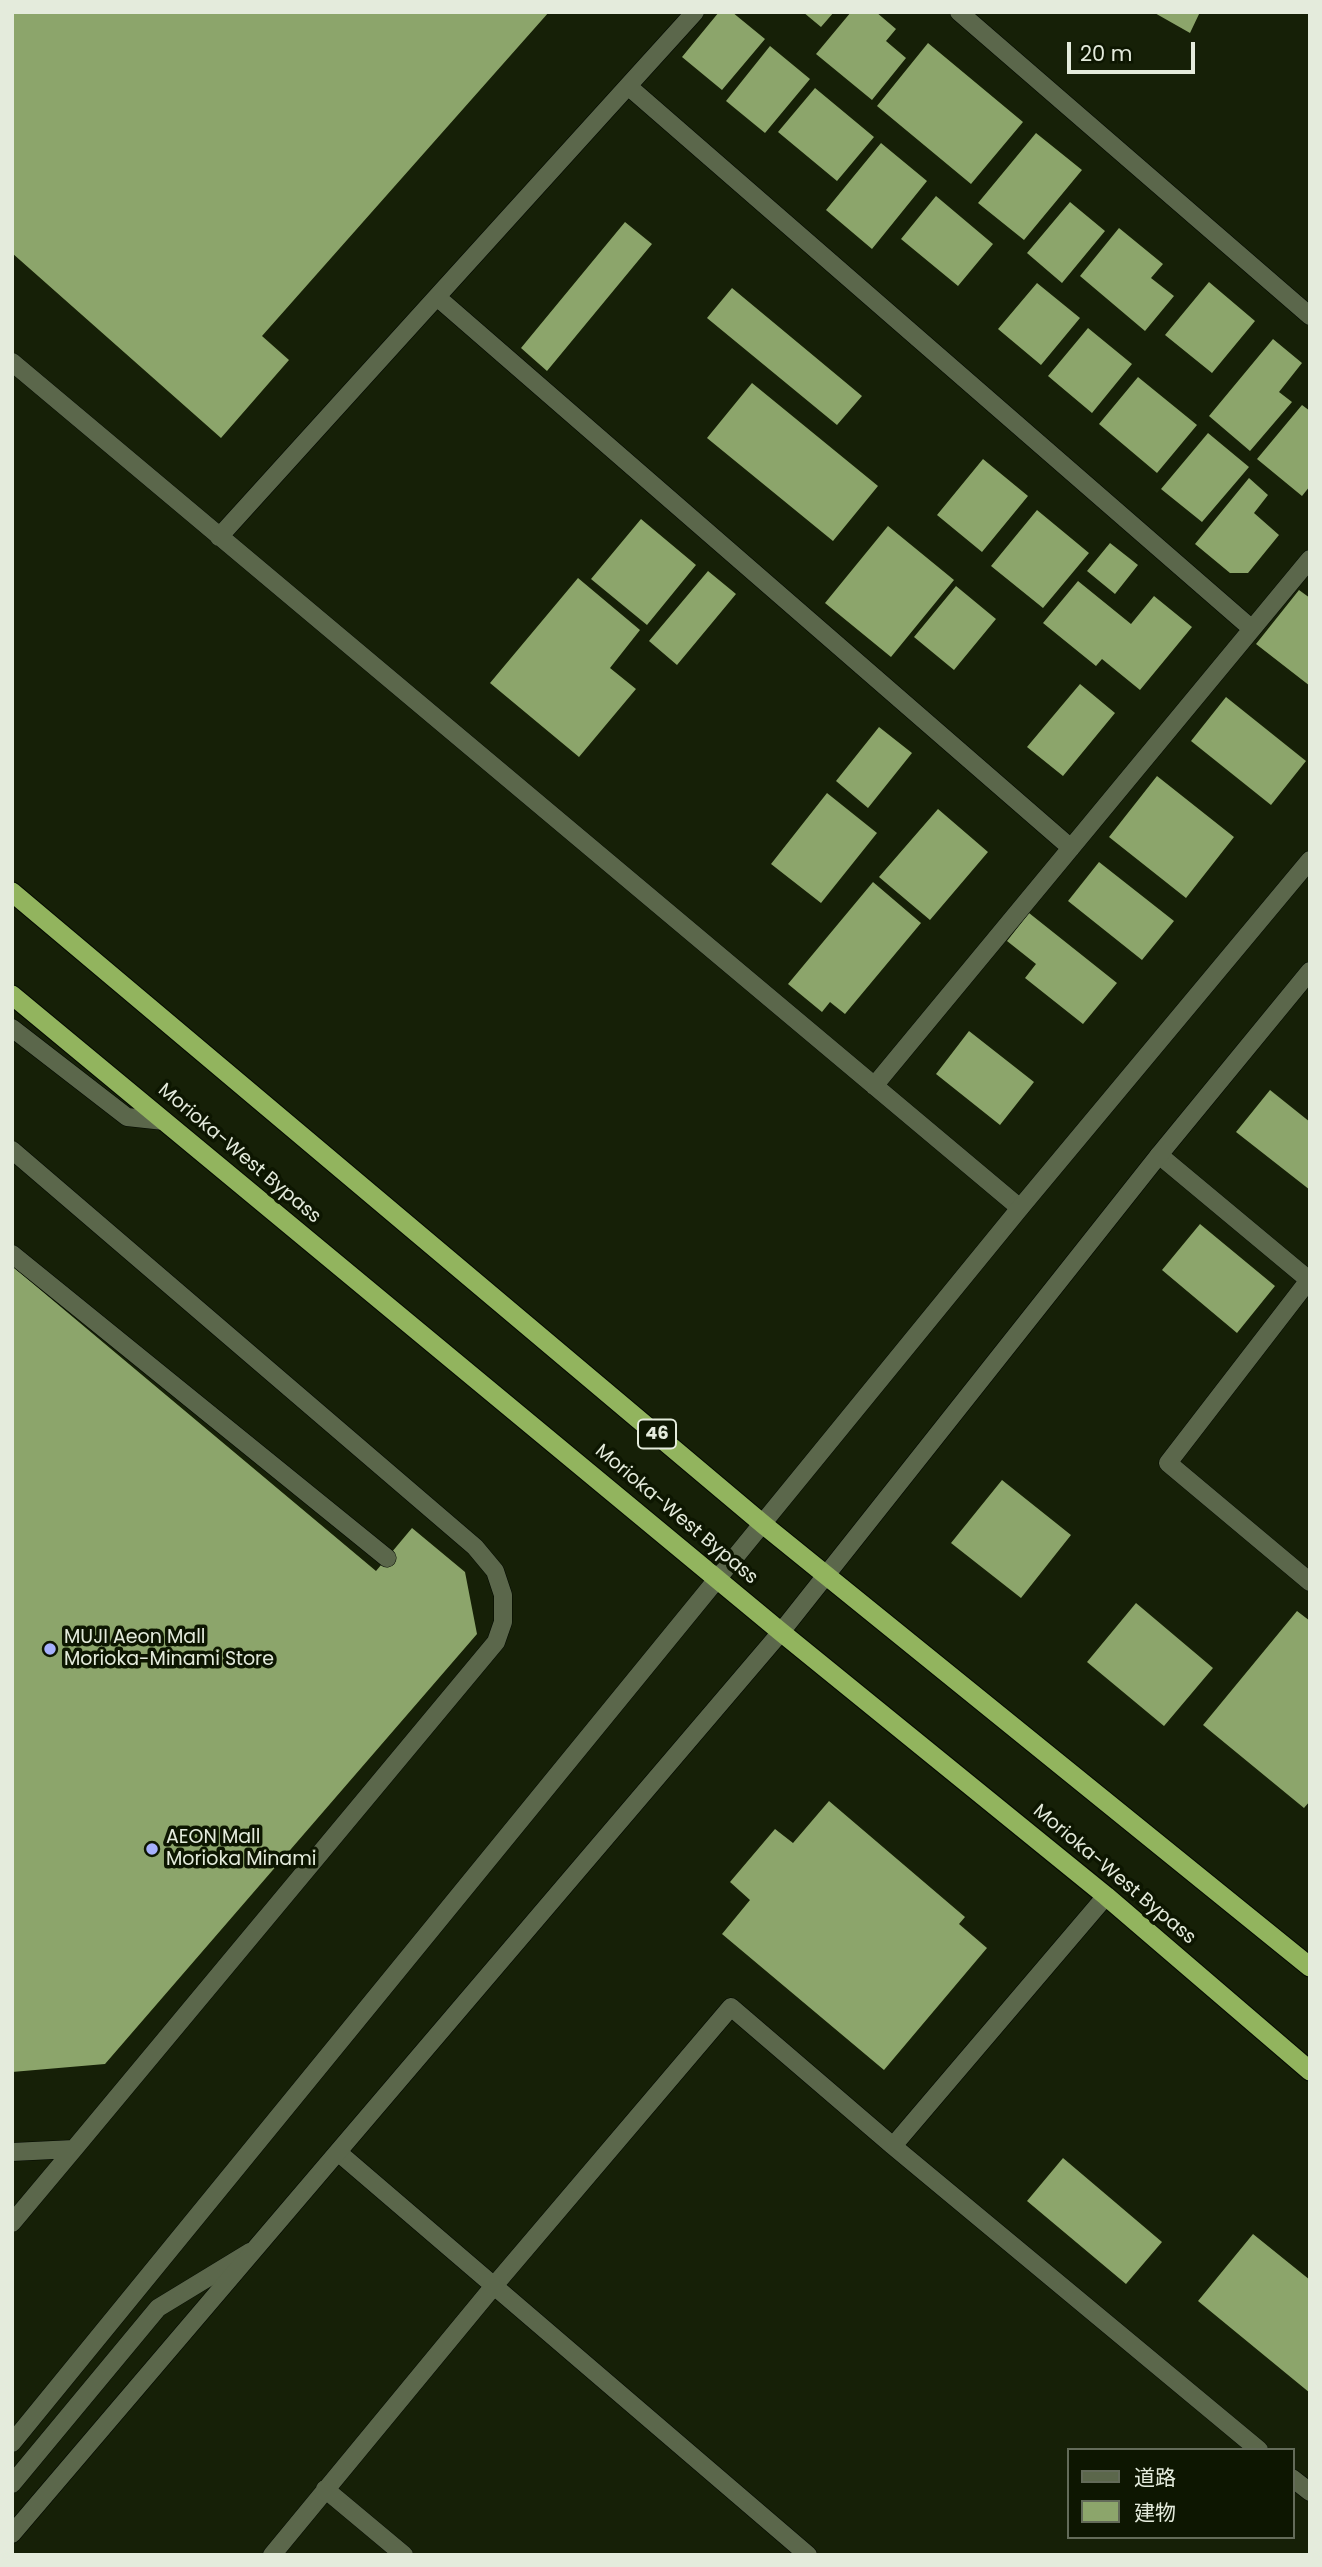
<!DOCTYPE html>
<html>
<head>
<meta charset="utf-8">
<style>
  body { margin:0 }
  #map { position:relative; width:1322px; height:2567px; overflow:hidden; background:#162007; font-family:Poppins,"Noto Sans JP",sans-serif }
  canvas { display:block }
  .frame { position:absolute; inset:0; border:14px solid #e4ebdc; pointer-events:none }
  .legend { position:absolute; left:1067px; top:2448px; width:228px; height:91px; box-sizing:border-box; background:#0d1601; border:2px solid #636b59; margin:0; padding:9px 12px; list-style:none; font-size:21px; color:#e4ebdc }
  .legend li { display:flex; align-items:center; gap:14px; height:35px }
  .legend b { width:35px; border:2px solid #636b59 }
  .scale { position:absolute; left:1067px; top:42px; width:128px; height:32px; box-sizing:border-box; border:4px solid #e4ebdc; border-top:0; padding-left:9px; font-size:21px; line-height:24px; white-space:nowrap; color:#e4ebdc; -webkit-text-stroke:5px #0d1601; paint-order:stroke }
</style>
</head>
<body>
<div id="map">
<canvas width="1322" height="2567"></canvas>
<div class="frame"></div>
<ul class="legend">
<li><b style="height:9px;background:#5b674b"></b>道路</li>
<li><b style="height:19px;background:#8ca56b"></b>建物</li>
</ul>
<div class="scale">20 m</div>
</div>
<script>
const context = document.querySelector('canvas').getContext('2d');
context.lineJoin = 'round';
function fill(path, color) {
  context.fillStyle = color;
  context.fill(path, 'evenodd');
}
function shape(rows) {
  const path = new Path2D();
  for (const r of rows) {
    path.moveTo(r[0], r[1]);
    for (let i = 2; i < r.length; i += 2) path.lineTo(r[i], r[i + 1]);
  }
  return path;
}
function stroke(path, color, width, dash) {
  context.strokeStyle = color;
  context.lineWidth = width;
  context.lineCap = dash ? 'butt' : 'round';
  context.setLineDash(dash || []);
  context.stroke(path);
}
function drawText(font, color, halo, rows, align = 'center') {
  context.font = font + ' Poppins,sans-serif';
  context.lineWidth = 7;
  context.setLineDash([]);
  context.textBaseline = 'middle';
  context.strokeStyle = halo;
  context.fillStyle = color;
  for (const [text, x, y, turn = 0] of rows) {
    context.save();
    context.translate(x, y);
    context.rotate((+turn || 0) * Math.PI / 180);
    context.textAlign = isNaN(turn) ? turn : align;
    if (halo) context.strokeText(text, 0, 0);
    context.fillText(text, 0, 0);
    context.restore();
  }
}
fill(shape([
  [12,12,549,12,262,336,289,360,221,438,12,253],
  [719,12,732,12,765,39,722,90,682,57],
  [803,12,834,12,821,27],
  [851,12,876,12,896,29,886,41,906,58,872,100,816,54],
  [1153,12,1200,12,1190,33],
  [928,43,1023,122,971,184,877,106],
  [770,46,810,79,765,133,726,101],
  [815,88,874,137,837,181,778,132],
  [1036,133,1082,170,1024,240,978,203],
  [881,143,927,181,872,249,826,210],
  [936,196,993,244,958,286,901,239],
  [1070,202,1105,231,1062,283,1027,253],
  [625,222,652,244,547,371,521,348],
  [1119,228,1163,264,1151,278,1174,296,1145,331,1080,276],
  [1209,282,1255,321,1212,373,1165,335],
  [1037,283,1080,318,1041,365,998,329],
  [732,288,862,396,837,425,707,318],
  [1088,328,1132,364,1092,413,1048,376],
  [1273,339,1302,363,1279,392,1292,402,1250,451,1209,416],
  [1138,377,1197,425,1157,473,1099,424],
  [752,383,878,486,833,541,707,438],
  [1302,405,1310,411,1310,486,1302,496,1257,459],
  [1208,433,1249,467,1202,522,1161,489],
  [983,459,1028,496,982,552,937,515],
  [1249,478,1268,495,1254,513,1279,535,1248,573,1230,573,1195,544],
  [1037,510,1089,553,1043,608,991,566],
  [641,519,696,565,647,625,591,579],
  [888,526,954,580,891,657,825,603],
  [1110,543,1138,565,1115,594,1087,571],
  [708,571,736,594,677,665,649,641],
  [578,578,640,630,610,668,636,689,579,757,490,683],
  [1078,581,1131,624,1154,596,1192,627,1140,690,1102,659,1096,666,1043,623],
  [956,586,996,619,954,670,914,637],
  [1299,590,1310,598,1310,686,1256,644],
  [1080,684,1115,713,1063,776,1027,747],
  [1226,697,1306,761,1271,805,1191,741],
  [879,727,912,753,868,808,836,781],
  [1157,776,1234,837,1186,898,1109,837],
  [827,793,877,833,821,903,771,864],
  [938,809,988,852,930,920,879,877],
  [1099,862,1174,921,1142,960,1068,901],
  [873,882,921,923,845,1014,830,1002,822,1012,788,984],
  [1029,913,1117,983,1083,1024,1025,978,1036,964,1007,941],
  [969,1031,1034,1082,1000,1125,936,1074],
  [1270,1090,1310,1122,1310,1190,1236,1132],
  [1200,1224,1275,1286,1237,1333,1162,1270],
  [12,1266,376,1571,412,1528,465,1572,477,1634,105,2064,12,2072],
  [1002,1480,1071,1535,1021,1598,951,1543],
  [1136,1603,1213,1668,1164,1726,1087,1662],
  [1297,1611,1310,1621,1310,1801,1304,1808,1203,1725],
  [829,1801,965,1917,959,1924,987,1948,884,2070,722,1934,750,1900,730,1882,775,1829,793,1843],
  [1063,2158,1162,2242,1126,2284,1027,2201],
  [1253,2234,1310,2280,1310,2393,1198,2301]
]), '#8ca56b');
const service = shape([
  [12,1028,127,1117,164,1121],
  [12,1150,475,1547,495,1571,503,1595,503,1622,496,1642,74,2149,12,2152],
  [12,1254,387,1558],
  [12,2223,74,2149]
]);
const minor = shape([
  [959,12,1310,316],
  [628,86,1252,629],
  [437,297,1071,848],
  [12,362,1020,1208],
  [219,537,695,12],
  [874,1086,1310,559],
  [1159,1155,1309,1280,1168,1463,1310,1582],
  [893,2146,1106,1896],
  [339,2153,808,2555],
  [1292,2478,1310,2492],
  [12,2484,158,2308,250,2252],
  [325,2489,404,2555],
  [272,2555,493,2287,731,2007,893,2146,1259,2450]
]);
const tertiary = shape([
  [12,2443,1020,1208,1310,860],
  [12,2534,781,1632,1159,1155,1310,971]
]);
const trunk = shape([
  [12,892,764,1525,1310,1967],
  [12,995,781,1632,1106,1896,1310,2071]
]);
stroke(service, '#030900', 19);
stroke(minor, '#030900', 19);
stroke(tertiary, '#030900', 19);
stroke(trunk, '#030900', 21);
stroke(service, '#5b674b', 18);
stroke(minor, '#5b674b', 18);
stroke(tertiary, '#5b674b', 18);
stroke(trunk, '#92b45e', 19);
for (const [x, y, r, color] of [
  [50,1649,7,"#a6b1fc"],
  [152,1849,7,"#a6b1fc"]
]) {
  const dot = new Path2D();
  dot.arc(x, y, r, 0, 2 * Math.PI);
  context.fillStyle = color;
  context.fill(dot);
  stroke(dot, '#0d1601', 2.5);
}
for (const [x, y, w] of [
  [657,1434,38]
]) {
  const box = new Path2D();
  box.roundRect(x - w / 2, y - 14.5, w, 29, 5);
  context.fillStyle = '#0d1601';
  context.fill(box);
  stroke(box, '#e4ebdc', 2);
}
drawText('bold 18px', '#e4ebdc', null, [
  ["46",657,1434]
]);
drawText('19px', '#e4ebdc', '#0d1601', [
  ["Morioka-West Bypass",239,1154,40],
  ["Morioka-West Bypass",676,1515,40],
  ["Morioka-West Bypass",1114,1875,40]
]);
drawText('19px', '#e4ebdc', '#0d1601', [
  ["MUJI Aeon Mall",64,1638],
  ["Morioka-Minami Store",64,1660],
  ["AEON Mall",166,1838],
  ["Morioka Minami",166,1860]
], 'left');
</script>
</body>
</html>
